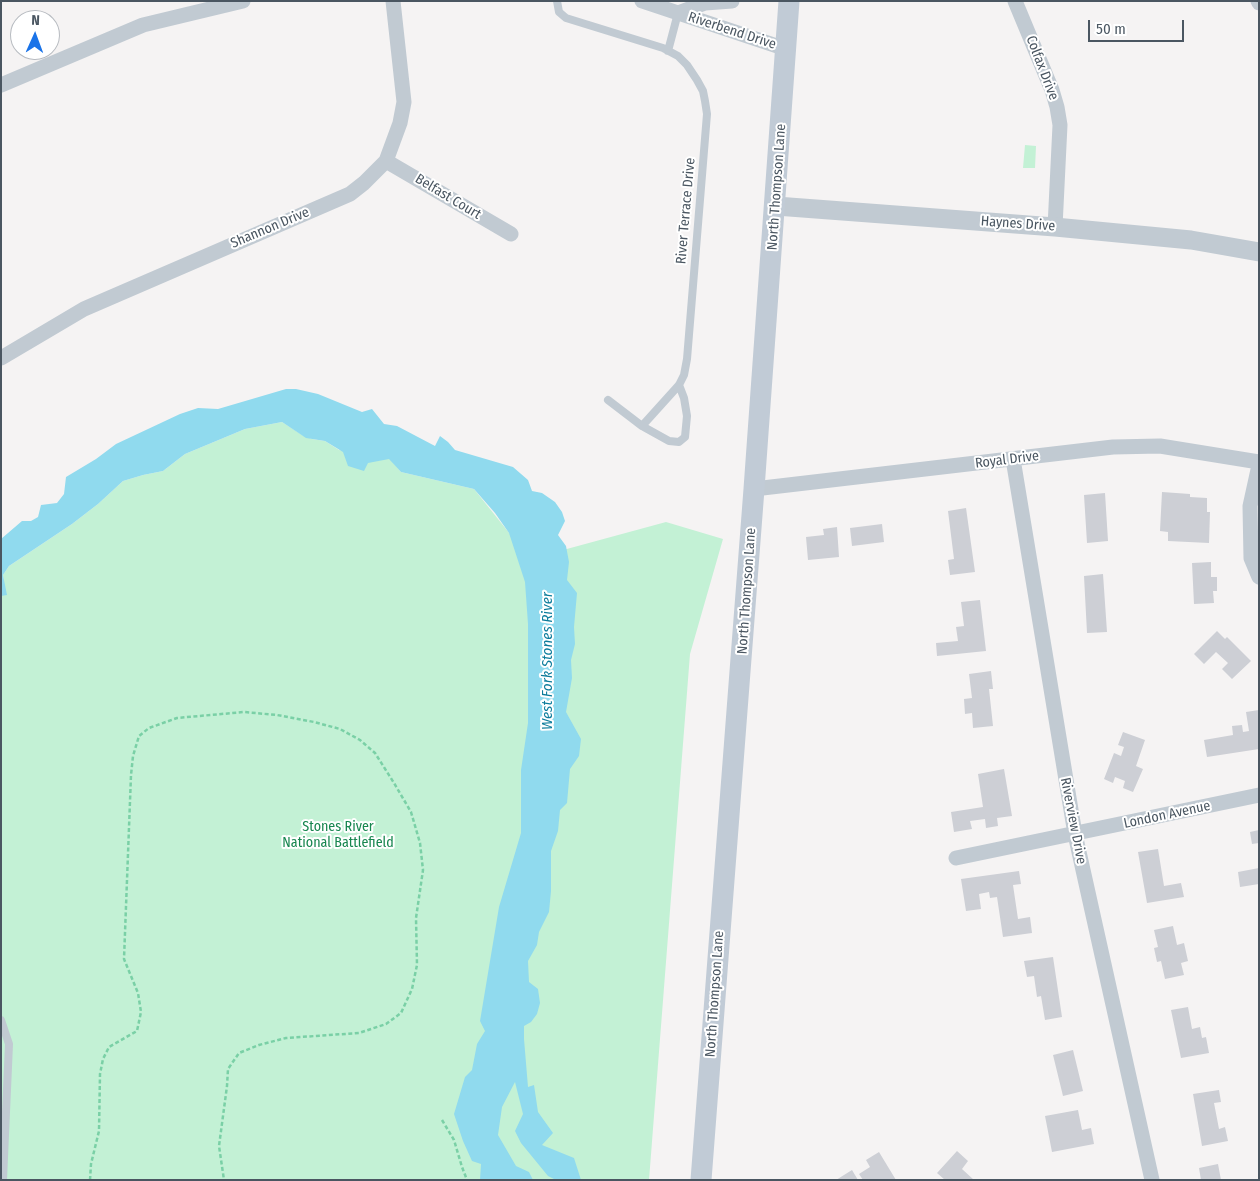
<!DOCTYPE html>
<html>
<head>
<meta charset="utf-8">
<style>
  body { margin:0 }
  #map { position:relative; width:1260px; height:1181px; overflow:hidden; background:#f5f3f3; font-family:"Fira Sans Condensed",sans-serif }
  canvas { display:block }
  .frame { position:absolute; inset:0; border:2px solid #4a5661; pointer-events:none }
  .north { position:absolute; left:10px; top:10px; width:50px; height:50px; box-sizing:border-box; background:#fff; border:1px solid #b7bbc0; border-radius:50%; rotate:2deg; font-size:14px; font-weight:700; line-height:20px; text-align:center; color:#4a5661 }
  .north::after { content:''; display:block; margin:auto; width:18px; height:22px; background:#1a73e8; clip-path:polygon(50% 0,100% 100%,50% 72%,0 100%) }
  .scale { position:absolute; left:1088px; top:20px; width:96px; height:22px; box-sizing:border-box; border:2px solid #4a5661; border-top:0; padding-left:6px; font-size:15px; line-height:18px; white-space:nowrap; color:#4a5661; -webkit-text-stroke:4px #fff; paint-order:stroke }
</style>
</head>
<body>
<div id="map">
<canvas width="1260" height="1181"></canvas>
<div class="frame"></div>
<div class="north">N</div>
<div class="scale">50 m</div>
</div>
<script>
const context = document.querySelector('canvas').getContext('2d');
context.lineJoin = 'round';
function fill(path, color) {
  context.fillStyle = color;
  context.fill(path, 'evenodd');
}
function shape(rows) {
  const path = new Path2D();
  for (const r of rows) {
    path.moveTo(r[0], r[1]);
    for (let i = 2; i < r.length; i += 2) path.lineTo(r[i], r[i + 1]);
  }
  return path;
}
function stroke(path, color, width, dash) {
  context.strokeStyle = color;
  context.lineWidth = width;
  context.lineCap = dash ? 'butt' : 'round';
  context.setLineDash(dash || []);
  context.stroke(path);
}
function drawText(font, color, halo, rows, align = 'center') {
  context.font = font + ' "Fira Sans Condensed",sans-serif';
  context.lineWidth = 4;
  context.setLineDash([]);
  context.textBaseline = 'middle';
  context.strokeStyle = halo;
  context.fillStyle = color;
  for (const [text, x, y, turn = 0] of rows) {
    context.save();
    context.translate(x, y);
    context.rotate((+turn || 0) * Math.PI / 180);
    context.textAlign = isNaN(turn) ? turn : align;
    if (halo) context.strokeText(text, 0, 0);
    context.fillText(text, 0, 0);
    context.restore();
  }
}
fill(shape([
  [1025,145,1036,146,1035,168,1023,168],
  [282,422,302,435,312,439,325,441,339,450,390,459,401,472,474,489,530,559,666,522,723,539,690,654,649,1180,1,1180,1,586,4,582,3,575,9,566,72,524,98,504,123,481,143,475,163,471,185,454,245,429]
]), '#c3f1d5');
fill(shape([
  [286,389,296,389,318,394,362,412,372,409,384,424,397,426,435,446,440,436,448,442,455,450,513,467,528,480,532,491,542,493,555,502,562,512,565,521,558,535,566,546,569,562,567,580,577,593,574,627,575,644,571,660,572,678,566,712,581,739,579,756,570,769,567,803,560,810,558,831,551,851,551,891,549,912,539,932,537,945,528,961,529,982,538,989,540,1003,537,1014,531,1022,524,1026,524,1039,528,1087,534,1085,538,1112,553,1133,542,1145,574,1158,581,1180,556,1180,548,1176,521,1143,515,1131,523,1114,515,1082,502,1107,498,1135,516,1166,529,1172,533,1180,480,1180,481,1164,472,1161,463,1141,454,1114,465,1077,472,1070,477,1044,485,1031,480,1021,499,907,521,833,521,770,528,723,528,624,525,582,509,533,495,513,474,489,401,472,389,459,368,463,364,471,348,466,343,452,325,441,306,438,282,422,245,429,185,454,163,471,143,475,123,481,98,504,72,524,9,566,3,575,7,595,1,596,1,539,22,521,31,521,38,517,41,505,57,503,64,494,66,477,96,459,116,444,180,414,198,408,218,409]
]), '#90daee');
fill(shape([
  [1162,492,1190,494,1190,497,1207,498,1207,512,1210,512,1209,543,1168,541,1168,532,1160,531],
  [1105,493,1108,541,1087,543,1084,495],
  [966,508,975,572,950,575,948,560,954,559,948,511],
  [882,524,884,542,852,546,850,528],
  [837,527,839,557,808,560,806,537,824,535,823,529],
  [1211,562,1211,577,1217,577,1217,591,1213,591,1214,603,1194,604,1192,563],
  [1103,574,1107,632,1087,633,1084,576],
  [980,600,986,651,937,656,936,643,958,641,956,627,964,626,961,602],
  [1217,631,1225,639,1227,637,1251,661,1232,679,1222,669,1228,663,1216,652,1204,664,1194,654],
  [991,671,993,689,989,689,993,726,973,728,972,713,965,714,964,699,972,698,969,674],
  [1259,710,1259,749,1207,757,1204,740,1233,735,1232,726,1242,725,1243,732,1249,731,1246,712],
  [1123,732,1145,740,1136,766,1143,769,1133,792,1123,788,1125,781,1115,777,1113,783,1104,779,1114,753,1121,756,1124,747,1118,745],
  [1004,769,1012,816,997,818,998,826,986,828,985,819,970,821,972,829,954,832,951,812,983,807,978,774],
  [1259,830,1259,843,1252,844,1250,832],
  [1158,849,1164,886,1181,883,1184,897,1147,903,1138,852],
  [1259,868,1259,884,1240,887,1238,872],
  [1019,871,1021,884,1013,885,1018,919,1030,917,1032,933,1003,937,997,897,990,898,989,892,979,894,981,909,966,911,961,879],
  [1173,926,1177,945,1184,943,1188,961,1181,963,1184,975,1165,979,1161,961,1157,962,1154,948,1158,947,1154,930],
  [1053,957,1062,1017,1045,1020,1041,996,1037,997,1034,976,1027,977,1024,961],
  [1188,1007,1192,1029,1200,1027,1202,1038,1206,1037,1209,1053,1181,1058,1171,1010],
  [1073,1050,1083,1091,1063,1096,1053,1055],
  [1219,1090,1221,1102,1214,1103,1219,1129,1225,1127,1228,1141,1202,1146,1193,1094],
  [1078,1110,1082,1130,1091,1128,1094,1144,1052,1152,1045,1116],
  [957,1151,968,1161,962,1169,974,1180,945,1180,937,1173],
  [879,1152,896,1180,863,1180,859,1174,870,1167,866,1160],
  [1218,1164,1221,1180,1201,1180,1199,1168],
  [852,1170,858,1180,836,1180]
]), '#cdcfd5');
stroke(shape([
  [442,1120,454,1140,462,1167,467,1180],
  [90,1180,91,1164,99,1131,100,1074,103,1059,109,1047,137,1031,141,1012,138,993,124,959,131,775,133,756,139,736,149,728,177,718,244,712,277,715,314,722,340,729,360,740,375,753,394,783,411,812,420,843,423,870,416,918,417,965,412,989,401,1013,386,1024,359,1033,286,1038,259,1045,239,1053,228,1069,227,1086,219,1146,224,1180]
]), '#7ad0a6', 2.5, [4, 2.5]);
stroke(shape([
  [557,1,559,12,566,18,663,48,678,56,687,65,697,80,703,91,705,101,707,114,687,359,684,375,679,385,642,426,608,400],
  [668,51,678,13],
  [642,426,669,441,679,442,685,437,687,416,684,398,679,385],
  [1,1020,9,1044,3,1180]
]), '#c1cad2', 8);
stroke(shape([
  [642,1,786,49],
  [1015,1,1052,90,1057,107,1060,125,1055,227],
  [1258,1,1259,3],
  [678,13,705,3,732,1],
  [1,85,143,25,243,1],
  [386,161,511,234],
  [1,358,84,309,350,194,364,183,386,161,400,123,404,102,393,1],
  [1013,459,1075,834,1152,1180],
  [1259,465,1250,506,1251,558,1259,577],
  [754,489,1113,447,1160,446,1259,462],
  [956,858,1259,795]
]), '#c1cad2', 15);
stroke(shape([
  [776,206,1055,227,1191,240,1259,252]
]), '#c1cad2', 19);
stroke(shape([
  [701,1180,754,489,789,1]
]), '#c1cbd6', 21);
drawText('14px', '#4a5661', '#fff', [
  ["Riverbend Drive",732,31,18],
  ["Colfax Drive",1042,68,69],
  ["North Thompson Lane",777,187,-86],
  ["Belfast Court",448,197,31],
  ["River Terrace Drive",686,211,-85],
  ["Haynes Drive",1018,224,4],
  ["Shannon Drive",270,228,-23],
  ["Royal Drive",1007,460,-7],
  ["North Thompson Lane",747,591,-86],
  ["London Avenue",1167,815,-12],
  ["Riverview Drive",1073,821,79],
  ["North Thompson Lane",715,994,-86]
]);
drawText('14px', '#17864f', '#fff', [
  ["Stones River",338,827],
  ["National Battlefield",338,843]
]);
drawText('italic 15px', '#0c7c9b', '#fff', [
  ["West Fork Stones River",548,661,-90]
]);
</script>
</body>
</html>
